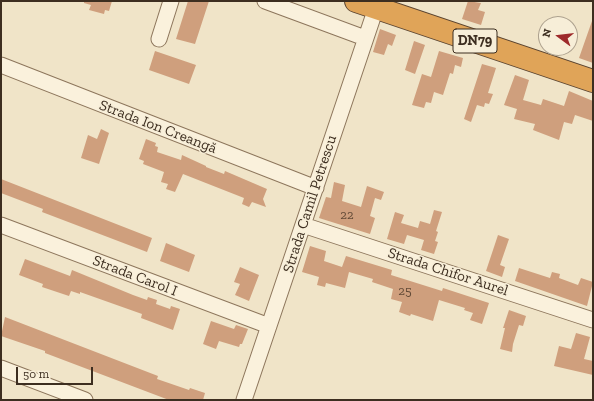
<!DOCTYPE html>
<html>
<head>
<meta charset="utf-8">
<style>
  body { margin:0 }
  #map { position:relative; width:594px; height:401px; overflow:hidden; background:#f0e4c8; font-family:"Zilla Slab",serif }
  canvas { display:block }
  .frame { position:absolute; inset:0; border:2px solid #3d2e20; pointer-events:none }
  .north { position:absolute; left:538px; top:16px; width:40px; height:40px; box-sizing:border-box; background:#f7eed8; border:1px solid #ada18e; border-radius:50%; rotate:285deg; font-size:11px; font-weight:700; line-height:16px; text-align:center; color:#3d2e20 }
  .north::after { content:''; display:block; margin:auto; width:14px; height:18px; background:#9e2a2b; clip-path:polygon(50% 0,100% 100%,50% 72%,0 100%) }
  .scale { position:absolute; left:16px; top:367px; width:77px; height:18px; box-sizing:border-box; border:2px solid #3d2e20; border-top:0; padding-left:5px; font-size:12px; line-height:14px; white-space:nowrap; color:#3d2e20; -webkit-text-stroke:3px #f7eed8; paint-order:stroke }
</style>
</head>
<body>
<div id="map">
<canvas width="594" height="401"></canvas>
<div class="frame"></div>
<div class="north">N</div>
<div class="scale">50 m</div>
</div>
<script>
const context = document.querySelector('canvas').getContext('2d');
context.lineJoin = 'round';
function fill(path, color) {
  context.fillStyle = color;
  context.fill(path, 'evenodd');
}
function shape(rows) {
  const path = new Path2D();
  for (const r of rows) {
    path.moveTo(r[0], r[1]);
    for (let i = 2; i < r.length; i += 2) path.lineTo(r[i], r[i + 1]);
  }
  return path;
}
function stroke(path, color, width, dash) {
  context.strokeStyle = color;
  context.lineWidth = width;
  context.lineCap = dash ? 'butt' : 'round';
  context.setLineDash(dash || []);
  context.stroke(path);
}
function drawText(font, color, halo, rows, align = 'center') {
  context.font = font + ' "Zilla Slab",serif';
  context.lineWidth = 3;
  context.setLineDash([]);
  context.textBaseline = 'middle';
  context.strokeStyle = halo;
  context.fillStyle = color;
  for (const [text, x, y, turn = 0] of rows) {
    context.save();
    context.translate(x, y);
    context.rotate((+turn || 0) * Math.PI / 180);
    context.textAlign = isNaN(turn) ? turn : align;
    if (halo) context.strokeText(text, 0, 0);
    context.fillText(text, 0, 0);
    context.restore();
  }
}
fill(shape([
  [84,1,112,1,109,11,105,10,104,14,89,10,91,5,84,3],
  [188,1,209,1,195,44,176,39],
  [468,1,481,3,478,10,485,12,481,25,462,19],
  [592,21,593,21,593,63,579,58],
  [380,29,396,35,392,46,388,44,384,55,373,52],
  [414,41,425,45,415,74,405,70],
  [155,51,196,65,189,84,149,70],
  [439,51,463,58,461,67,455,65,453,74,450,73,443,95,434,92,431,103,426,102,424,108,412,105,422,74,431,77],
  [482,64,496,68,488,93,493,94,489,104,485,103,484,107,477,105,471,122,464,119],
  [515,75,529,80,523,100,541,105,543,99,564,106,569,91,593,101,593,121,575,115,572,124,564,122,559,140,533,130,535,124,514,119,517,109,504,105],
  [101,129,109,133,99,164,81,158,88,135,97,139],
  [146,139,156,143,155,146,158,147,157,152,181,160,182,155,206,166,206,167,224,174,225,171,267,189,263,199,266,207,252,202,249,207,242,204,244,198,183,174,175,192,166,189,168,184,161,182,164,172,143,164,144,161,139,159],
  [1,179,152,238,147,252,42,212,43,209,1,193],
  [334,182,345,185,342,201,361,207,367,186,384,192,381,200,375,198,370,216,375,218,370,234,319,218,326,197,331,198],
  [434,210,442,212,436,231,438,232,435,241,438,242,434,254,421,250,424,240,407,235,404,244,387,239,395,212,404,215,401,223,418,228,420,221,430,224],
  [498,235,509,239,500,265,505,267,502,277,486,271],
  [166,243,195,255,189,272,160,261],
  [310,246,326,251,324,261,342,267,346,256,392,270,391,275,442,291,443,288,489,303,482,324,470,320,473,313,464,310,465,308,439,300,433,321,411,314,410,316,399,312,402,302,391,299,393,289,372,282,373,279,349,272,345,288,326,283,325,287,317,285,319,277,302,272],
  [25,259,70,276,72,270,133,295,147,300,148,297,157,300,156,304,170,309,171,306,180,309,173,330,141,318,142,314,80,292,80,294,71,291,69,296,42,287,43,284,19,275],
  [240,267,259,275,249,301,235,295,240,284,234,282],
  [519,268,550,278,552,272,560,274,559,278,578,285,581,278,593,282,587,306,515,281],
  [509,310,526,316,523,326,519,325,513,344,512,352,500,349,505,328,503,328],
  [5,317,158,376,157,379,189,390,190,388,205,393,203,400,169,400,45,353,45,351,1,336],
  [211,321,234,329,236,325,248,329,242,344,240,344,239,347,219,341,216,349,203,344],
  [576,333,590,337,584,359,593,361,593,375,554,366,559,346,571,349]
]), '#cf9f7d');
const minor = shape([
  [265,1,365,38],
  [159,39,171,1],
  [1,65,316,188],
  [1,225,269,326],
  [303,225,593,320],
  [1,368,85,400],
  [244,400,376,8]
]);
const highway = shape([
  [356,1,593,81]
]);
stroke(minor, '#8d765c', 17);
stroke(highway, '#5b4430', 24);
stroke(minor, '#faf1dc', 15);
stroke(highway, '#e0a458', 22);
drawText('13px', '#624a37', null, [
  ["22",347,215],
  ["25",405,291]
]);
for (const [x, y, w] of [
  [475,41,44]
]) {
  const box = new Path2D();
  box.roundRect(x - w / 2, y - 12, w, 24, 3);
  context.fillStyle = '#f7eed8';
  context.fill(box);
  stroke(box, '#3d2e20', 1);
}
drawText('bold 14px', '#3d2e20', null, [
  ["DN79",475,41]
]);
drawText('15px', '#3d2e20', '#f7eed8', [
  ["Strada Ion Creangă",158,127,21],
  ["Strada Camil Petrescu",310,204,-72],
  ["Strada Chifor Aurel",448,272,18],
  ["Strada Carol I",135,276,21]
]);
</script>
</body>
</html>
